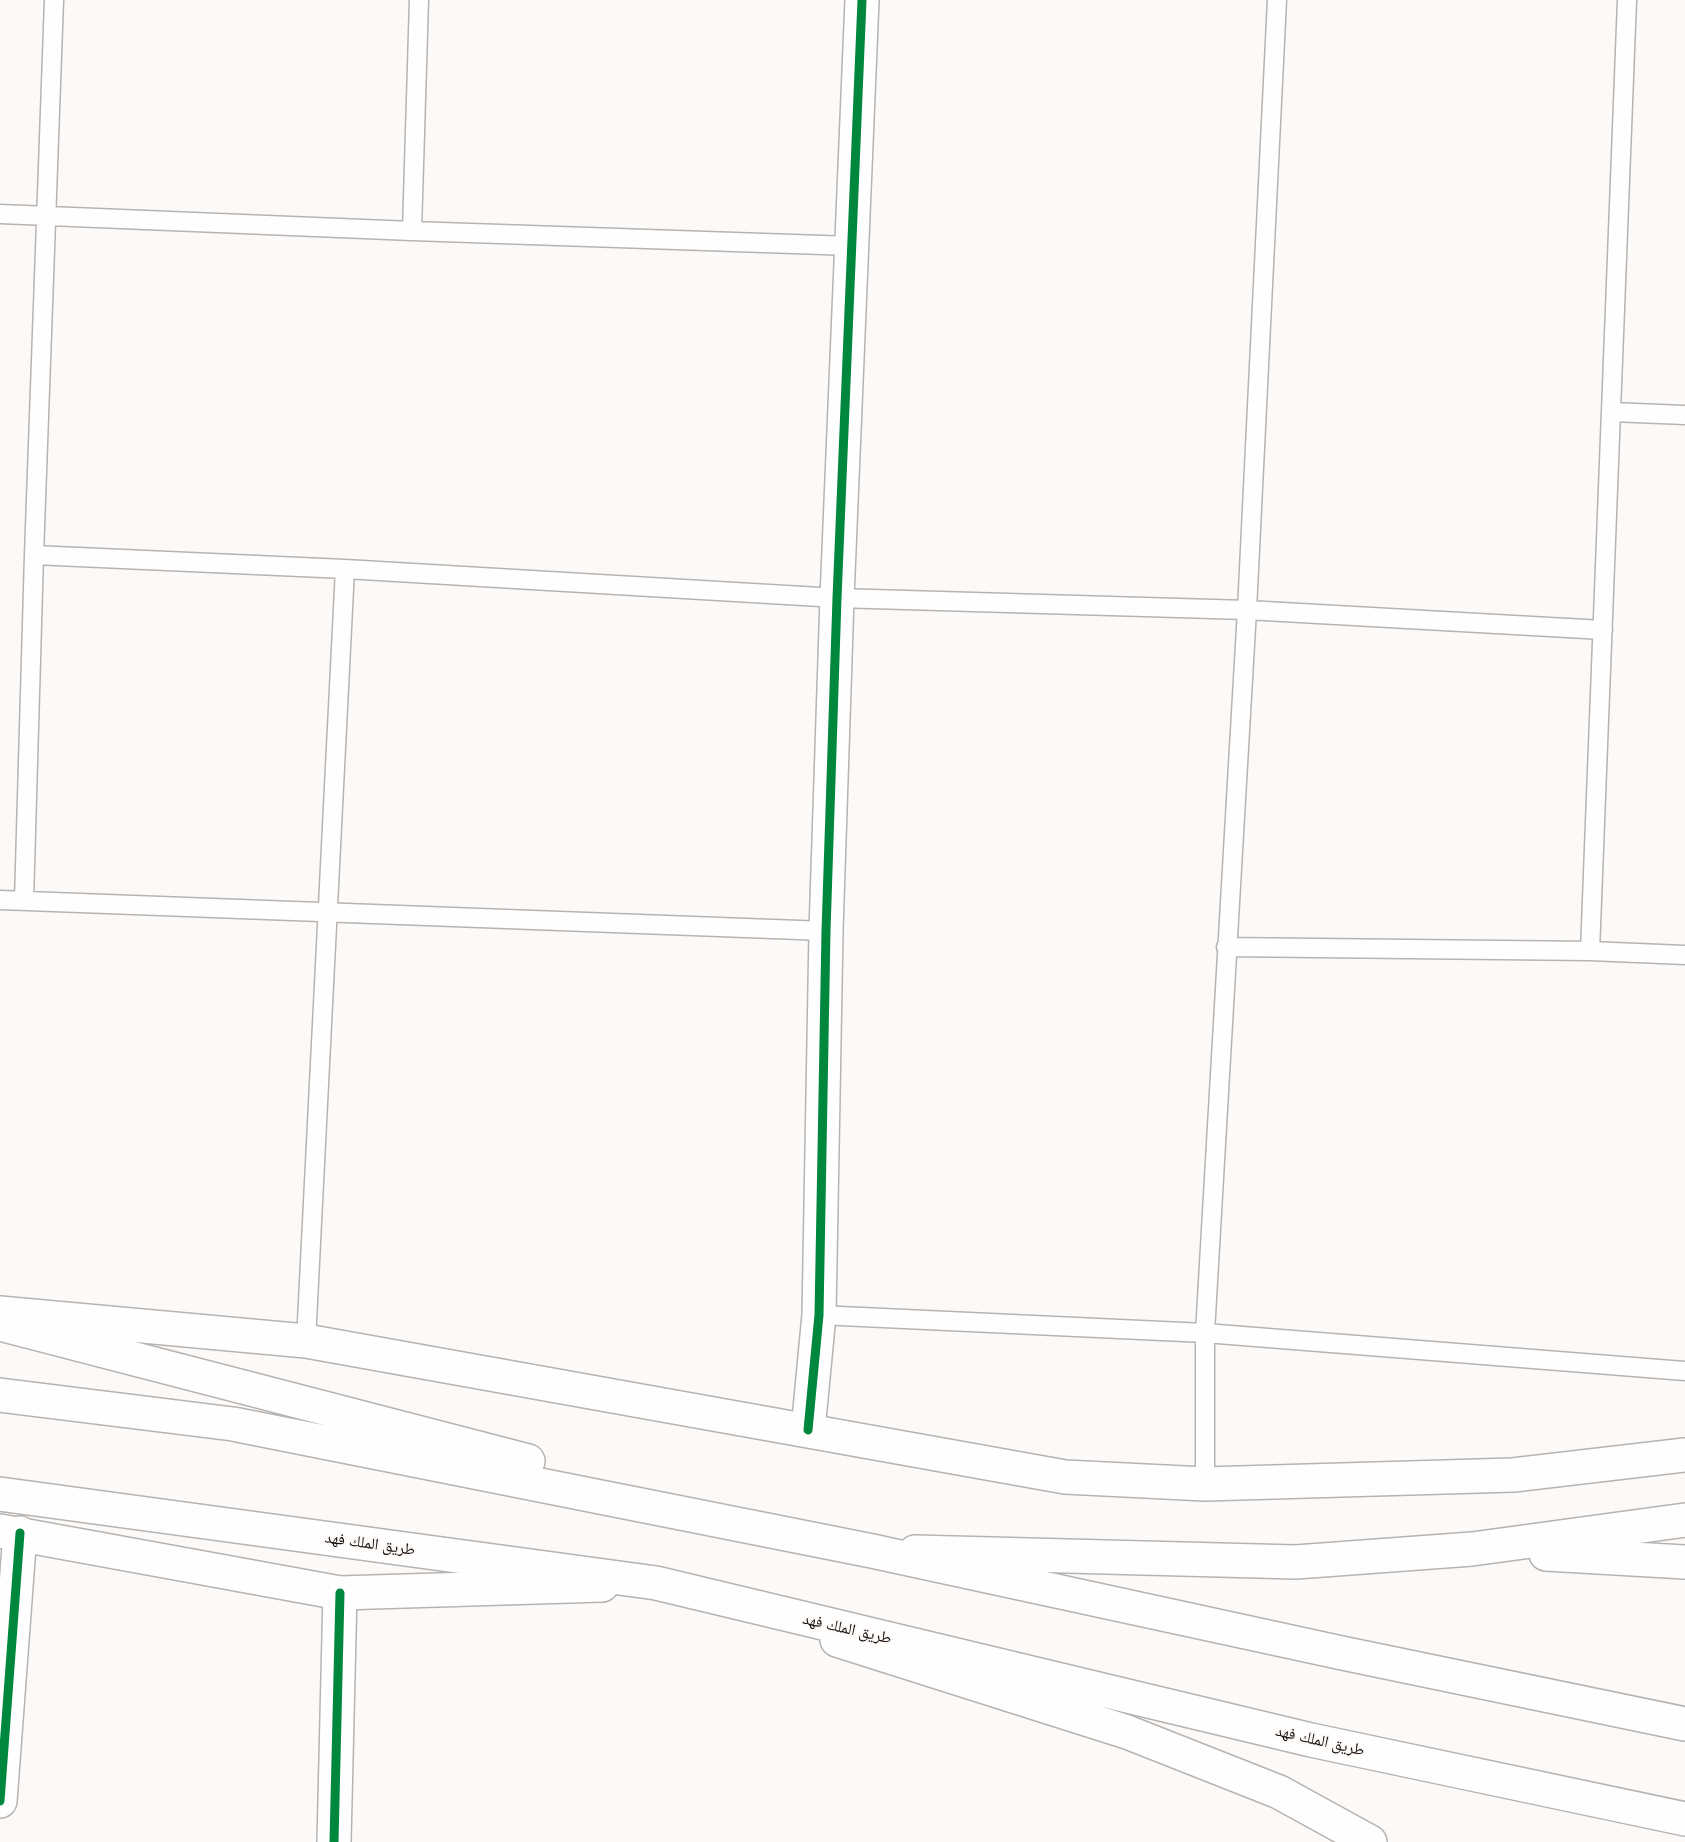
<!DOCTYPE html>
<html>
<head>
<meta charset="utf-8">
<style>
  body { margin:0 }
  canvas { display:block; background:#fcfaf8 }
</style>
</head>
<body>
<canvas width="1685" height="1842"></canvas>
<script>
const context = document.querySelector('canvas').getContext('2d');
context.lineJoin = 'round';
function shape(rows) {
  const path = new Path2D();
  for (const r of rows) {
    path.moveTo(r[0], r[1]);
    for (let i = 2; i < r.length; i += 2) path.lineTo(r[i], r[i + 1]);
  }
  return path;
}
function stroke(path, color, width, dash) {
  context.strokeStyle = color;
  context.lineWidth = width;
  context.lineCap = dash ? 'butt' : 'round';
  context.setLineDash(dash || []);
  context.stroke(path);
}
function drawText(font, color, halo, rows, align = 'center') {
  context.font = font + ' "Open Sans","Noto Naskh Arabic",sans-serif';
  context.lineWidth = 4.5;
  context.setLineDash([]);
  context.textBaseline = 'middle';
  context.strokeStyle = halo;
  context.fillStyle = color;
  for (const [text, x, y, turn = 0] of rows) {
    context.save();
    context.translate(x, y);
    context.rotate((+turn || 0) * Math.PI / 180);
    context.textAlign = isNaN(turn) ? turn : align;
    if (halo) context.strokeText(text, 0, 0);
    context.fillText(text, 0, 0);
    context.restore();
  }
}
const lane = shape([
  [0,214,412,231,852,246],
  [412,231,419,0],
  [1611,412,1685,415],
  [34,555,345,569,837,598,1247,610,1603,630],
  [0,900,826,931],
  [24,901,34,555,54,0],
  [1226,947,1590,951,1685,955],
  [1590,951,1627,0],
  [819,1315,1205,1333,1685,1371],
  [306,1341,345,569],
  [1205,1484,1205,1333,1247,610,1277,0]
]);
const street = shape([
  [808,1430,819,1315,826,931,837,598,862,0],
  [0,1801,20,1533],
  [334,1842,340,1593]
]);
const primary = shape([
  [0,1313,306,1341,1065,1477,1205,1484,1513,1475,1685,1455],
  [0,1531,340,1593,602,1585],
  [915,1552,1296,1562,1472,1549,1685,1520],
  [1546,1554,1685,1562],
  [837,1640,1127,1732,1279,1792,1370,1842]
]);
const highway = shape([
  [0,1324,528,1461],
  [0,1395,233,1424,872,1551,1342,1653,1685,1724],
  [0,1494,656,1583,1311,1740,1685,1819]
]);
stroke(lane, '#b7b3b0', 21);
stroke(street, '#b7b3b0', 36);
stroke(primary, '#b7b3b0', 36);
stroke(highway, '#b7b3b0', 36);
stroke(lane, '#fffefe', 18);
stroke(street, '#fffefe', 33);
stroke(primary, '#fffefe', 33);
stroke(highway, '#fffefe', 33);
stroke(shape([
  [808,1430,819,1315,826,931,837,598,862,0],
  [0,1801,20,1533],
  [334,1842,340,1593]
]), '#00873e', 9);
drawText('16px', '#150f0c', '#fdf9f7', [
  ["طريق الملك فهد",370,1544,8],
  ["طريق الملك فهد",847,1629,13],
  ["طريق الملك فهد",1320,1741,13]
]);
</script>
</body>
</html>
